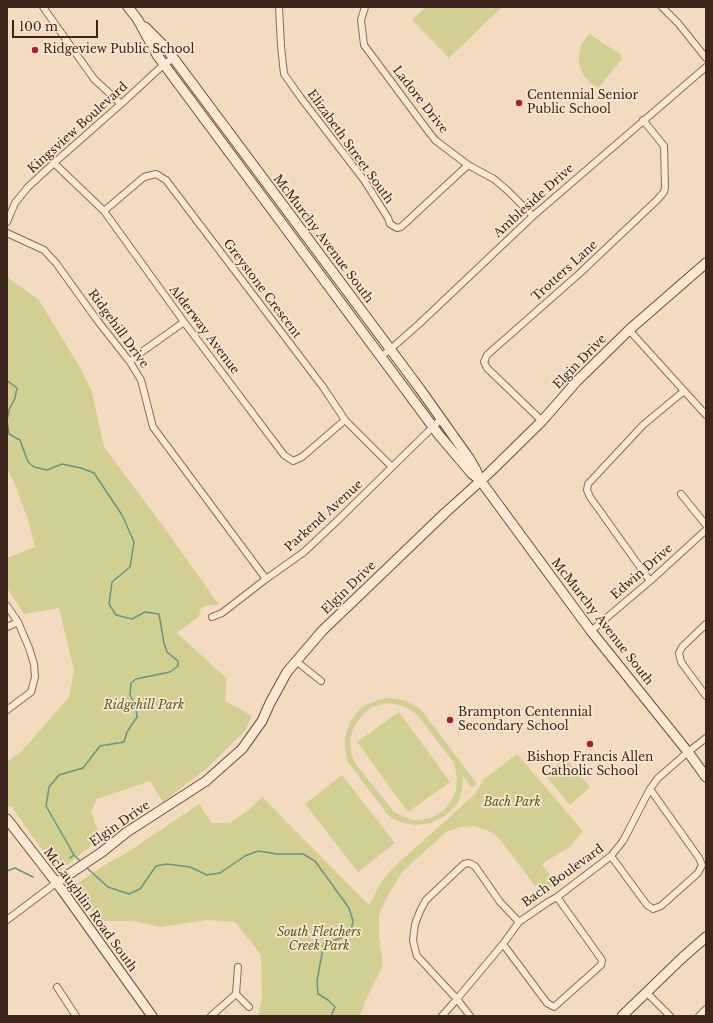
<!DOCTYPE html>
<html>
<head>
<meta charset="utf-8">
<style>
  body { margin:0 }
  #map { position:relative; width:713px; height:1023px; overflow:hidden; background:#f3dbc0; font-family:"Libre Baskerville",serif }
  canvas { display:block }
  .frame { position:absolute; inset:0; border:8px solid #3c261c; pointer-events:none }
  .scale { position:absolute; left:12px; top:20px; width:86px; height:18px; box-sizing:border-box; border:2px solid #3c261c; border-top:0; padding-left:5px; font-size:12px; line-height:14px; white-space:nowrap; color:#3c261c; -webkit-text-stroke:3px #f9e6d1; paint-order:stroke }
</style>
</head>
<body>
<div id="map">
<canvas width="713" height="1023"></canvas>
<div class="frame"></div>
<div class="scale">100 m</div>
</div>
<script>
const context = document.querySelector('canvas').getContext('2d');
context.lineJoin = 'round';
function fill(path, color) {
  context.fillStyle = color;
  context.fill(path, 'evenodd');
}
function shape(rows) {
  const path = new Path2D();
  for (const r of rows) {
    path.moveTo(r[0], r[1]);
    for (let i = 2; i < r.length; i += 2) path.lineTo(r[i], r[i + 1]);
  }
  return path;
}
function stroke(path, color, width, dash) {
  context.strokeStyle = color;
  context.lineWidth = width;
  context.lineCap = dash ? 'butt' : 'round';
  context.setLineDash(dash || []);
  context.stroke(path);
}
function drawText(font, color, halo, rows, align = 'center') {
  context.font = font + ' "Libre Baskerville",serif';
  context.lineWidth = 3.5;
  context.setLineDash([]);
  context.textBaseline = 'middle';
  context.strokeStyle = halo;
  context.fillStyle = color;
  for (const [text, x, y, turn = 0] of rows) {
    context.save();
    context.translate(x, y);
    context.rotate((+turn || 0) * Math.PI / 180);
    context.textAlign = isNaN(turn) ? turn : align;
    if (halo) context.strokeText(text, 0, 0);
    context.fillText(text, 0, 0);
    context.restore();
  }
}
fill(shape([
  [426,7,502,7,449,58,412,20],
  [589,34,620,54,622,59,598,88,589,82,583,74,579,64,579,53,582,43],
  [7,277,39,300,82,371,92,392,104,447,165,529,219,605,208,605,201,608,199,616,177,633,226,678,225,701,252,716,245,731,207,768,163,802,150,781,97,799,91,812,101,838,58,872,11,806,9,807,7,804,7,762,22,751,69,697,74,670,59,608,24,614,7,588,7,558,35,547,28,520,14,482,7,469],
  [388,698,403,700,418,707,423,712,477,784,472,788,463,776,462,792,457,804,445,816,431,823,415,825,400,822,393,819,387,814,350,765,347,761,345,745,345,737,350,722,360,709,366,705,380,699],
  [389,703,400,705,411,710,415,713,419,717,454,763,457,777,456,790,453,797,450,802,446,808,441,812,431,818,420,820,415,820,404,817,394,812,355,763,353,758,351,752,350,740,353,729,359,719,367,711,372,707,383,704],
  [399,712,450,782,408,812,357,742],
  [517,754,583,831,571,846,542,864,557,885,542,895,497,836,487,830,473,826,460,827,446,832,402,872,387,897,379,915,379,937,383,965,367,997,360,1016,258,1016,262,999,261,955,235,922,207,920,161,927,133,921,99,921,72,887,108,863,125,854,199,804,212,823,230,823,251,808,262,797,369,905,382,881,393,868,475,794,483,780],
  [565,758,590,787,570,805,545,775],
  [342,775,395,843,358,872,305,804]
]), '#d2cf93');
stroke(shape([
  [7,381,9,382,17,388,15,398,9,410,7,421,9,434,20,440,28,462,34,467,47,470,62,464,81,468,94,473,122,515,134,542,130,567,112,582,109,604,116,615,132,619,145,612,159,614,164,643,167,652,178,661,178,666,170,672,136,679,131,683,130,695,136,707,137,717,127,732,124,742,100,746,83,768,59,775,49,787,46,806,74,855,81,862],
  [70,858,74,855],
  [86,867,108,887,129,894,140,889,156,866,167,864,190,867,207,875,220,873,245,856,258,851,277,854,303,854,315,861,349,908,353,921,351,932,345,937],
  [7,871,15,868,33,877],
  [331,1016,335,1007,328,1000,318,994,317,981,324,943,345,937]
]), '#699482', 1.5);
const street = shape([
  [43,7,94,79,121,104],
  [279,7,281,46,284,74,301,98,364,180,388,218,390,224,397,228,401,227,468,165],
  [365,7,361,20,364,45,425,127,435,140,468,165,494,179,508,191,533,216],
  [662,7,678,23,706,58],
  [54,163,104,211,184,322,284,455,293,461,302,457,345,420],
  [104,211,144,177,156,174,166,180,323,387,345,420,392,467],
  [7,222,15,203,28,187,54,163,121,104,160,68,173,58],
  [7,233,44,250,56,263,97,320,130,362,141,380,153,427,266,579],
  [629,330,706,415],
  [382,356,394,346,419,324,533,216,706,67],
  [130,362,136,356,184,322],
  [542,421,487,368,484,362,487,355,580,273,657,200,664,192,665,187,664,146,643,120],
  [681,494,706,525],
  [650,581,590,497,587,490,588,484,643,425,684,391],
  [7,606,18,622,29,648,34,664,35,677,31,692,7,710],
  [212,617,222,613,266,579,304,552,339,519,441,419],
  [706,624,682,647,679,653,681,662,706,696],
  [7,627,18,622],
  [591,631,650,581,706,530],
  [296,661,321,681],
  [611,856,647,905,653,909,661,906,698,873,702,865,699,858,650,789],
  [7,920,56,883],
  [503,944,547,1003,554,1007,601,965,602,960,557,897],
  [57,987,76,1016],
  [647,993,670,1016],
  [236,994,249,1007],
  [211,1016,236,994,238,967],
  [442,1016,457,999,417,956,415,949,413,940,415,924,420,911,426,900,464,864,469,863,475,866,500,902,519,922],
  [470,1016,457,999,503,944,519,922,548,902,557,897,611,856,623,841,650,789,658,778,688,752,706,738],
  [699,1016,706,1009]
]);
const secondary = shape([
  [128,7,138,20,157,55,439,435,472,474,480,480,591,631,688,752,706,777],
  [145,27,166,48,420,389,469,458,476,470,480,480],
  [7,819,62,890,152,1016],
  [56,883,102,852,127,832,206,781,242,749,262,721,270,703,287,672,322,631,445,513,487,475,542,421,577,381,629,330,706,263],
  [622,1016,682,958,706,937]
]);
stroke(street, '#8e6a56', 8);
stroke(secondary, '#704b39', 11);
stroke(street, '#fce9d4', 6);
stroke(secondary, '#fce9d4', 9);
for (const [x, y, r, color] of [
  [35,50,4,"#a41f37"],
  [519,103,4,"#a41f37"],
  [450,720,4,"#a41f37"],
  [590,744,4,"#a41f37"]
]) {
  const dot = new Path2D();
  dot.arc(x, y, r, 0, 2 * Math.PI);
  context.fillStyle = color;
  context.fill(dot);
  stroke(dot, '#f9e6d1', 1.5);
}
drawText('12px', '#3c261c', '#f9e6d1', [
  ["Ridgeview Public School",43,50],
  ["Centennial Senior",527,96],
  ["Public School",527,110],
  ["Brampton Centennial",458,713],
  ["Secondary School",458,727],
  ["Bishop Francis Allen",590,758,"center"],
  ["Catholic School",590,772,"center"]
], 'left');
drawText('12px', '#3c261c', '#f9e6d1', [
  ["Ladore Drive",420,100,52],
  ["Kingsview Boulevard",78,128,-42],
  ["Elizabeth Street South",350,147,54],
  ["Ambleside Drive",534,201,-42],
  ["McMurchy Avenue South",323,239,53],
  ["Trotters Lane",565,271,-42],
  ["Greystone Crescent",262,289,53],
  ["Ridgehill Drive",118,329,54],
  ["Alderway Avenue",204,330,53],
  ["Elgin Drive",580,362,-46],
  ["Parkend Avenue",324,516,-42],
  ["Edwin Drive",642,572,-41],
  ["Elgin Drive",349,588,-44],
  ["McMurchy Avenue South",602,622,52],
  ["Elgin Drive",120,824,-35],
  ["Bach Boulevard",563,876,-36],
  ["McLaughlin Road South",90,910,54]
]);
drawText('italic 12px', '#575b20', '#f9e6d1', [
  ["Ridgehill Park",144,706],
  ["Bach Park",512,803],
  ["South Fletchers",319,933],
  ["Creek Park",319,947]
]);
</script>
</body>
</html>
